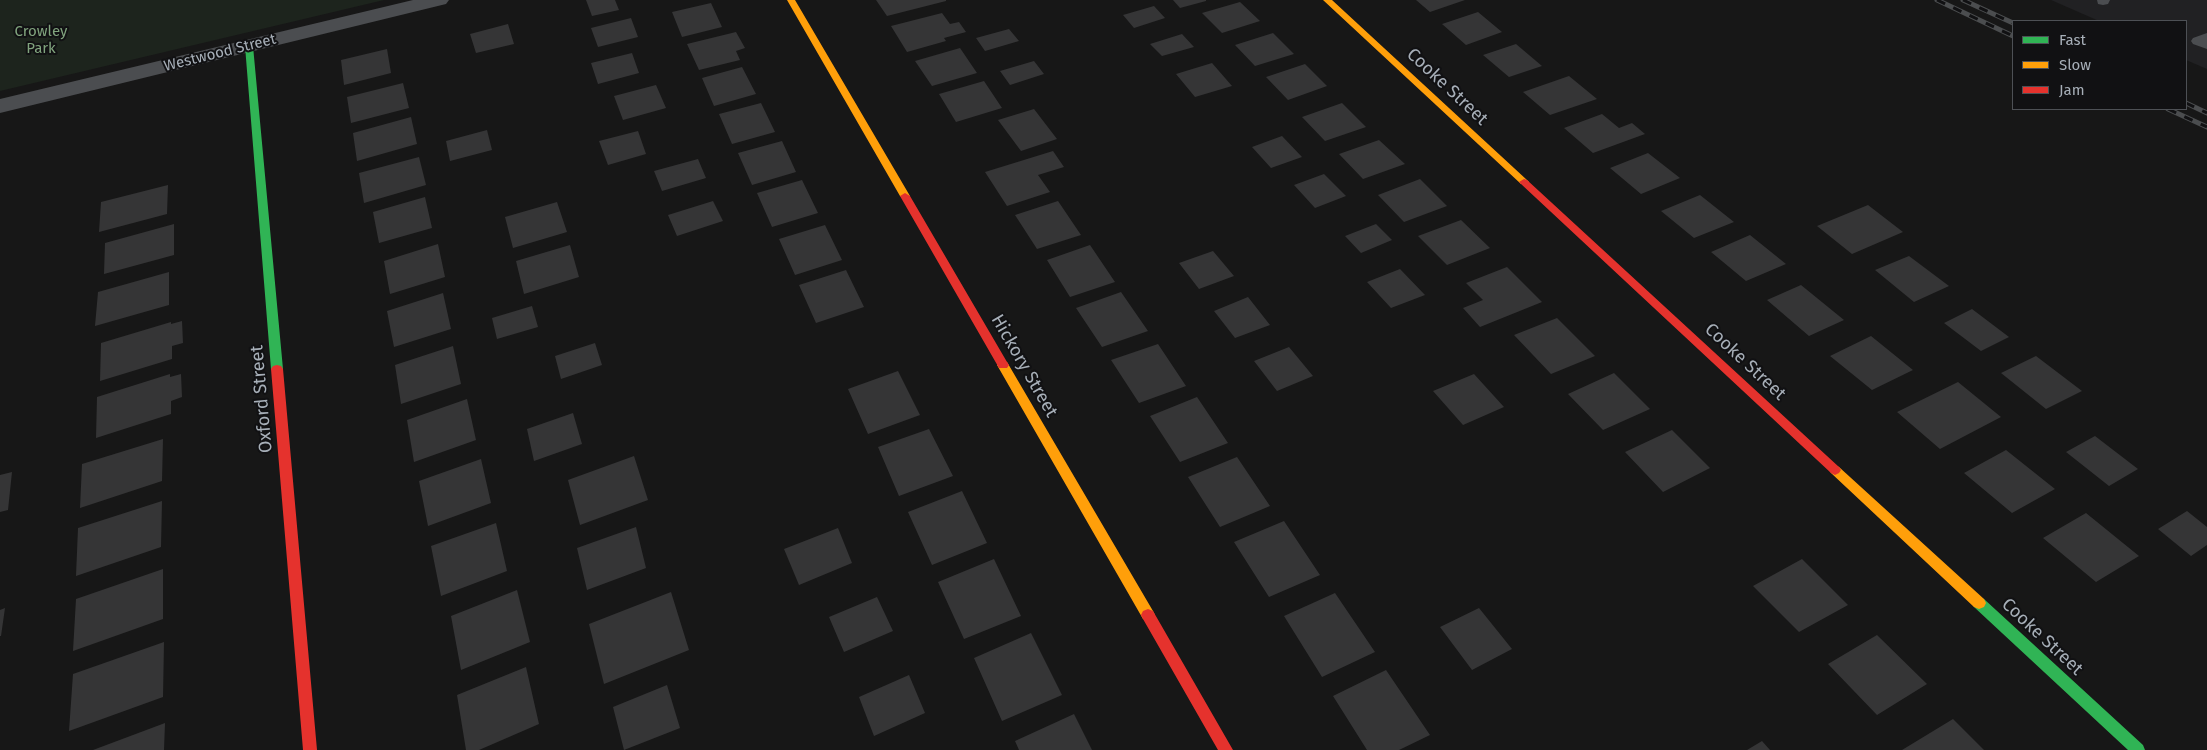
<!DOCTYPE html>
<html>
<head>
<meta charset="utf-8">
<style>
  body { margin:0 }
  #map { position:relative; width:2207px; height:750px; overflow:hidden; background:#171717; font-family:"Fira Sans",sans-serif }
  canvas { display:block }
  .legend { position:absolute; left:2012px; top:20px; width:175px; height:90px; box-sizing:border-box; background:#111113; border:1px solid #4d5055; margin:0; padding:6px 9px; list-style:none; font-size:15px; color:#a7afb8 }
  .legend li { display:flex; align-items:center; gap:10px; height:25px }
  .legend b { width:25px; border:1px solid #4d5055 }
</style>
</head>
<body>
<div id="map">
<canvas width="2207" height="750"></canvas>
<ul class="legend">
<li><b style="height:6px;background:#30b455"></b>Fast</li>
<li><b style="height:6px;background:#ff9f0a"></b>Slow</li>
<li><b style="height:6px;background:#e5322d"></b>Jam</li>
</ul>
</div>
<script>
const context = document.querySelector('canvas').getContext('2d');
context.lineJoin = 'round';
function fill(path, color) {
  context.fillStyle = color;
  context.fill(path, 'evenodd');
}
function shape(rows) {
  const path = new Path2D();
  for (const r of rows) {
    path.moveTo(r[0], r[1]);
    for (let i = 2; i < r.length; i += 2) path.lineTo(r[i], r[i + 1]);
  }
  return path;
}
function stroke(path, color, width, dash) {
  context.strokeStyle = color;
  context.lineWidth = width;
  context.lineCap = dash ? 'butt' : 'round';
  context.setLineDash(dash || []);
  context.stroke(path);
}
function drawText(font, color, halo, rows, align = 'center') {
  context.font = font + ' "Fira Sans",sans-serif';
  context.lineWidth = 4;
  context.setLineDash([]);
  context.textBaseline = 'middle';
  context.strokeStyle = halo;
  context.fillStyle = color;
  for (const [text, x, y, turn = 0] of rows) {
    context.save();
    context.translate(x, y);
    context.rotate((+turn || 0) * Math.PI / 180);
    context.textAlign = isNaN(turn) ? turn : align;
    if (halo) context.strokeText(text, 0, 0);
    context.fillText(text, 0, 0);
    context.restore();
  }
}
fill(shape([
  [2051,0,2207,0,2207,69,2186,60,2186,21,2099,21]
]), '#212123');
fill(shape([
  [0,0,384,0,0,91]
]), '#1d241d');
fill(shape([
  [586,0,615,0,619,10,592,16],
  [876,0,946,0,946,1,887,16],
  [1173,0,1206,0,1206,1,1180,8],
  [1416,0,1465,0,1430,12],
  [1240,2,1260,21,1222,33,1202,13],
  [711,3,722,27,682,37,672,12],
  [1154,6,1165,18,1134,28,1123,15],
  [1478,12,1502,32,1466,45,1442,24],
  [942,13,950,24,959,22,966,32,944,38,946,41,907,52,891,26],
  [631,18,638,37,598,47,591,28],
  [508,24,514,44,476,53,470,34],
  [1009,29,1019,41,985,51,976,38],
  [736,32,745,48,736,51,740,60,699,70,687,44],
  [1273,33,1294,54,1255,66,1235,45],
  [1182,34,1194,47,1162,56,1150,44],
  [1516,44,1542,66,1509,77,1483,55],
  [960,48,977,73,932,86,915,61],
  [387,49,391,73,344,85,341,60],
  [632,53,639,73,598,84,591,63],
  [1034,61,1044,74,1010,85,1000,71],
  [1212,63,1232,86,1195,97,1176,74],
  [1305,64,1327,86,1288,100,1266,77],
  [742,67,756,94,714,106,702,78],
  [1569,76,1597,99,1550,115,1523,92],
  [984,81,1002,108,956,122,939,94],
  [403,83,409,108,351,123,347,97],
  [656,85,666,108,623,120,614,96],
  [761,103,775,132,732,144,719,114],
  [1342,103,1366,127,1325,141,1302,117],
  [1034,109,1057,139,1021,151,998,120],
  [1602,114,1619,128,1632,123,1645,134,1593,153,1564,128],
  [411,117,417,144,357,161,353,133],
  [487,130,492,150,450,161,446,141],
  [638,131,646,154,608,165,599,141],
  [1282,136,1302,157,1271,168,1252,147],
  [1379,140,1405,164,1363,179,1339,154],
  [782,141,796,172,752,185,738,153],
  [1053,151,1064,167,1038,175,1050,192,1007,206,985,172],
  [1648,153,1680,178,1641,194,1610,168],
  [419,157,426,185,364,203,359,173],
  [698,159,706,178,662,191,654,171],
  [1324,174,1346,196,1315,208,1294,185],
  [1420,179,1447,206,1404,222,1378,195],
  [802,180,818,213,772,227,757,193],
  [168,185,167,214,99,232,101,202],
  [1700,195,1734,222,1694,238,1661,211],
  [425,197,432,228,379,243,373,212],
  [713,201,723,221,677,236,668,215],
  [1058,201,1081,235,1037,249,1015,215],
  [557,202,567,232,513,248,505,217],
  [1868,205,1903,232,1852,254,1817,226],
  [1461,220,1490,248,1447,265,1418,236],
  [174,224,174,255,104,274,105,243],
  [1376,224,1392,240,1361,253,1345,236],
  [825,225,842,260,795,275,779,239],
  [1750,235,1786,264,1746,281,1711,252],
  [438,244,445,277,390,294,384,261],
  [570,245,579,277,524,294,516,261],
  [1090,245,1115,282,1070,297,1047,260],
  [1213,251,1234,276,1199,289,1179,263],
  [1909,256,1949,286,1914,302,1875,270],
  [1507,267,1542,302,1480,327,1463,308,1483,300,1466,283],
  [1400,269,1425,295,1391,308,1367,282],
  [846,270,864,307,816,323,799,285],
  [169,272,169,305,95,326,98,292],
  [1801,285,1844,320,1809,336,1767,300],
  [1121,292,1148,331,1102,347,1076,308],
  [443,293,451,329,394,347,387,311],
  [1248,297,1270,325,1235,338,1214,311],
  [532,306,538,327,497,339,492,318],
  [1972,309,2009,337,1981,351,1944,323],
  [1557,318,1595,356,1551,374,1514,335],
  [182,321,183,343,172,346,172,359,100,381,101,343,171,322,171,324],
  [1871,336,1913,370,1872,390,1830,356],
  [595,343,602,365,561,379,555,356],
  [1158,344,1186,386,1139,403,1111,360],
  [453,346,461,384,401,404,395,365],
  [1289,347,1313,376,1277,391,1254,361],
  [2036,356,2082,391,2046,409,2001,373],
  [898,371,920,415,868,434,848,389],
  [1614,373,1650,409,1603,430,1568,394],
  [170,374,170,377,181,374,182,397,171,401,171,414,96,438,97,397],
  [1474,374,1504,407,1463,425,1433,391],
  [1958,382,2001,417,1940,449,1897,412],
  [1197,397,1228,443,1180,462,1150,416],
  [467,399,476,440,414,462,407,420],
  [573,413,582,444,534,461,527,429],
  [929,429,953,476,899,496,878,447],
  [1672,430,1710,468,1663,492,1625,452],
  [2095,436,2138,469,2109,486,2066,452],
  [163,439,162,481,80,508,82,464],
  [2006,450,2055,489,2012,513,1964,473],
  [634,456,648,500,580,525,568,480],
  [1237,457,1270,506,1220,527,1188,477],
  [481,459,491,503,428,526,419,481],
  [12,472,8,510,0,512,0,475],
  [962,491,987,543,932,565,908,512],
  [162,501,161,547,76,576,78,528],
  [2187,511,2207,527,2207,545,2191,556,2158,529],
  [2086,513,2139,556,2096,582,2043,538],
  [1284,521,1320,575,1269,597,1234,542],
  [496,523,507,571,441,596,431,546],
  [636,527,646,568,587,590,577,548],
  [838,528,852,563,799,585,784,549],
  [994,559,1021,616,964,639,938,582],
  [1802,559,1848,605,1799,632,1753,586],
  [163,569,163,619,73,651,76,599],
  [517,590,530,642,461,670,451,616],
  [671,592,689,650,604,684,589,624],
  [1335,593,1375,652,1322,677,1284,616],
  [877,597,893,631,844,652,829,617],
  [5,608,1,636,0,636,0,610],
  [1479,608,1512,649,1472,670,1440,627],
  [1031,633,1062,695,1002,721,974,658],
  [1877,635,1927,684,1877,715,1828,664],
  [164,642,163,697,69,731,73,674],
  [526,667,539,724,479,750,466,750,457,695],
  [1386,670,1430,735,1399,750,1367,750,1333,696],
  [909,675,925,713,874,736,859,697],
  [667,685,680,728,624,750,613,707],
  [1074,714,1092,750,1019,750,1015,741],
  [1953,719,1984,750,1902,750],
  [165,723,164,750,93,750],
  [1762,741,1770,750,1747,750]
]), '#353536');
fill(shape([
  [2097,0,2110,0,2108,4,2103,5,2098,4,2097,0],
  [2207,33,2207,49,2193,44,2191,41,2193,38,2207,33]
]), '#4b4d50');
fill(shape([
  [413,0,449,0,446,4,0,113,0,99,413,0]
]), '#4b4d50');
fill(shape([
  [249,43,253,46,283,369,281,372,277,373,273,372,271,369,245,46,249,43],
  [1979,597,1984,599,2143,745,2145,750,2128,750,1974,607,1972,603,1974,599,1979,597]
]), '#30b455');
fill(shape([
  [787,0,795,0,910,196,908,198,905,199,900,196,787,0],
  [1323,0,1332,0,1527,180,1529,182,1527,184,1521,184,1323,0],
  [1003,361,1007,362,1153,611,1155,615,1153,619,1148,621,1143,619,997,365,1003,361],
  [1835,465,1839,467,1984,599,1986,603,1984,607,1979,609,1974,607,1831,473,1829,470,1831,467,1835,465]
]), '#ff9f0a');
fill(shape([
  [1524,179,1527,180,1839,467,1841,470,1839,473,1835,475,1831,473,1521,184,1519,182,1524,179],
  [905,193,910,196,1007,362,1009,365,1007,368,999,368,900,196,905,193],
  [277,365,281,366,283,369,317,750,303,750,271,369,273,366,277,365],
  [1148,609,1153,611,1233,750,1218,750,1143,619,1141,615,1143,611,1148,609]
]), '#e5322d');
const rail = shape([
  [1937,0,2013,36],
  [1963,0,2013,23],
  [2186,103,2207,113],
  [2168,109,2207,127]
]);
stroke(rail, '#4b4d4f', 5);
stroke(rail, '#111113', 3, [9]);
drawText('15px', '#81a47e', '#111113', [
  ["Crowley",41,32],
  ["Park",41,49]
]);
drawText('15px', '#a7afb8', '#111113', [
  ["Westwood Street",220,53,-14]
]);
drawText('18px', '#a7afb8', '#111113', [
  ["Cooke Street",1447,87,43],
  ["Cooke Street",1745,362,43],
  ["Hickory Street",1024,366,60],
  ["Oxford Street",262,399,-95],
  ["Cooke Street",2042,637,43]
]);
</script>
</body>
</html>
